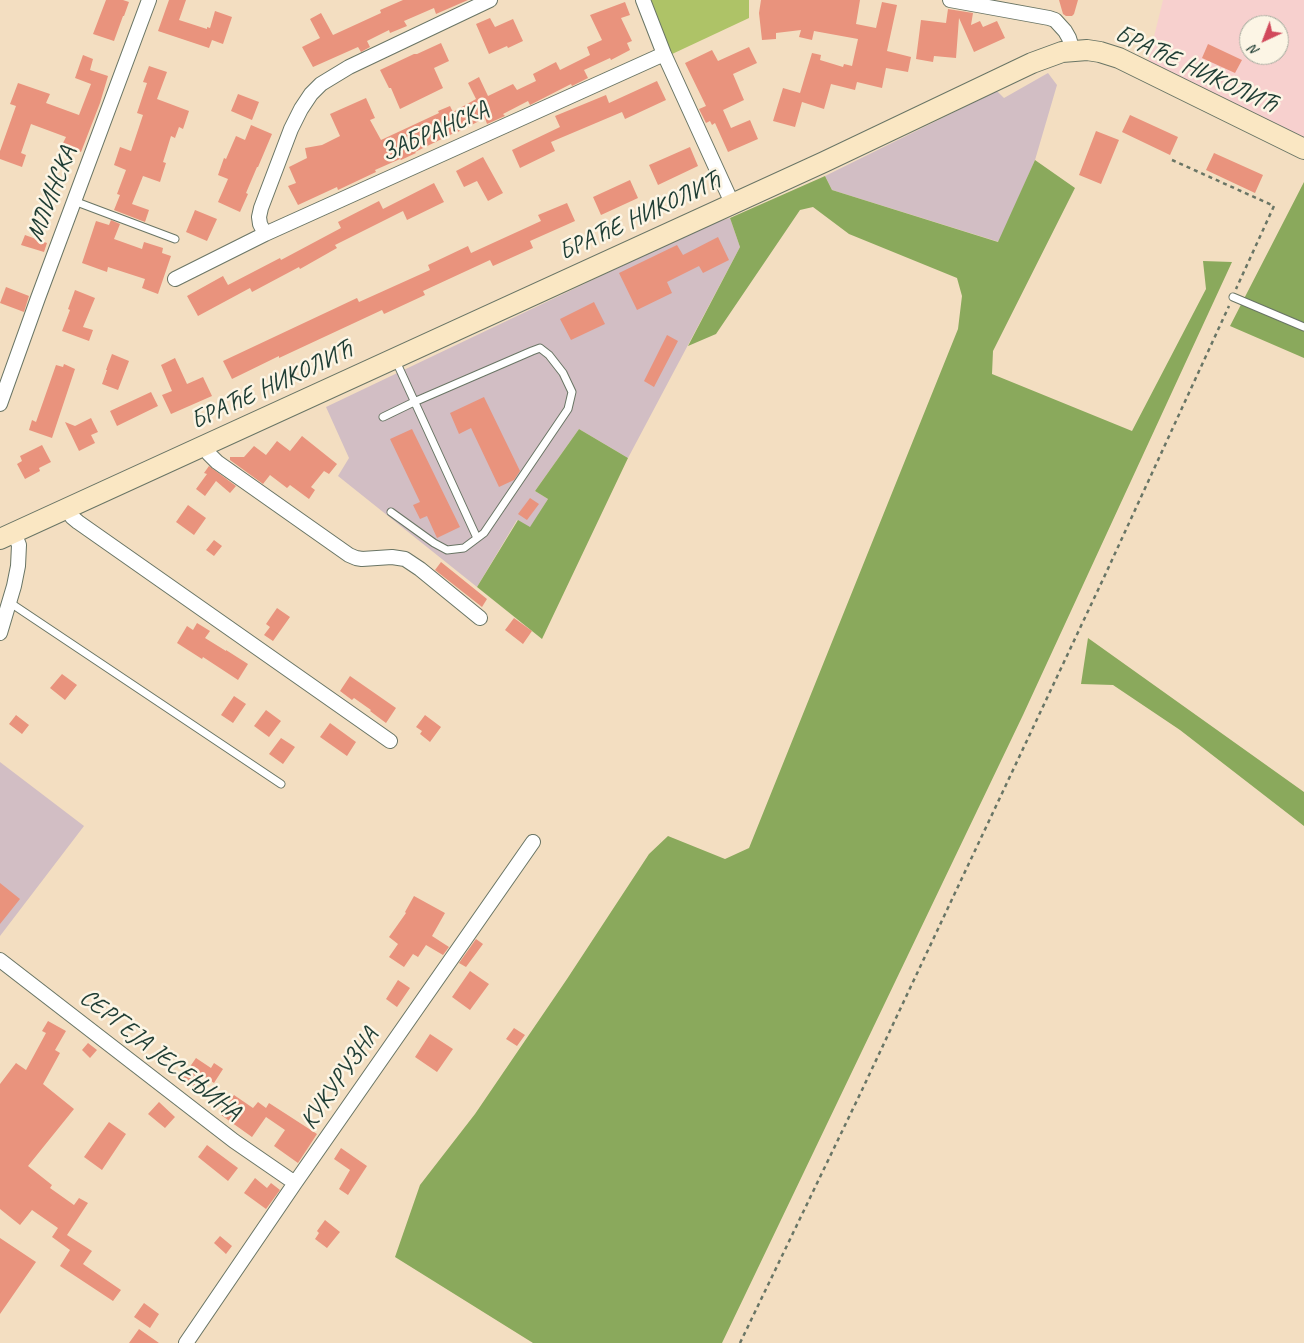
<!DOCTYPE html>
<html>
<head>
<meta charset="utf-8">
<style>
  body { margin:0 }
  #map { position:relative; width:1304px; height:1343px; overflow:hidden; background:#f3dec1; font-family:Caveat,sans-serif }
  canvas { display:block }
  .north { position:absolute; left:1239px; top:15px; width:50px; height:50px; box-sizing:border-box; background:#fcf5e5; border:1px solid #a4ab9e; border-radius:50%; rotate:223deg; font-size:14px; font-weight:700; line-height:20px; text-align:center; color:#1f3d34 }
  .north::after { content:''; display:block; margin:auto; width:18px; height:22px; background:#d1495b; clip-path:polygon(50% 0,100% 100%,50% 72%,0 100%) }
</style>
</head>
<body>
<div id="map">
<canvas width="1304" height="1343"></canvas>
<div class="north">N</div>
</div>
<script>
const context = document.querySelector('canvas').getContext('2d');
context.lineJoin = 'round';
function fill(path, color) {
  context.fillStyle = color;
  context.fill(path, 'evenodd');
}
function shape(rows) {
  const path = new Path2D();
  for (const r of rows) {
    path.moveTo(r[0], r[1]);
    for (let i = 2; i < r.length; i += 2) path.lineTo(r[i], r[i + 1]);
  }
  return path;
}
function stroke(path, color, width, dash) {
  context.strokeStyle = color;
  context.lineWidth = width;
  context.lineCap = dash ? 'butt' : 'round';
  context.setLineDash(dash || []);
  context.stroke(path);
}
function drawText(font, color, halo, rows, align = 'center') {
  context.font = font + ' Caveat,sans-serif';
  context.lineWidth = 5;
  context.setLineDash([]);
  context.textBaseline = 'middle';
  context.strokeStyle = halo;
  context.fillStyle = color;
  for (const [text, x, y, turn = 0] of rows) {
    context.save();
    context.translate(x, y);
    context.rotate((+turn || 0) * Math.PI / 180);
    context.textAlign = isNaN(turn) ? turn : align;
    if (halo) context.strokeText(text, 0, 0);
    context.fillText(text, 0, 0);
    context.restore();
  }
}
fill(shape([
  [1163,0,1304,0,1304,138,1148,61],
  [1249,25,1279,25,1279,55,1249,55]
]), '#f7d0ce');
fill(shape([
  [1048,73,1057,85,1035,160,999,242,832,190,825,176,997,91,1004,98],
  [730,218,740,247,628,458,579,429,535,491,548,499,530,528,517,520,477,587,338,476,349,458,326,407,710,224],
  [0,762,84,826,0,936]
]), '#d2bec4');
fill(shape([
  [647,0,749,0,749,18,670,55]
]), '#aec367');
fill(shape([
  [1035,160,1075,188,993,351,992,374,1132,431,1206,289,1203,261,1232,262,1023,715,722,1343,533,1343,395,1257,420,1185,475,1114,567,979,649,854,668,836,725,859,749,848,958,329,962,296,957,278,849,234,813,207,800,210,716,334,688,346,740,247,730,218,825,176,832,190,998,242],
  [1304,182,1304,358,1230,326],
  [579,429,628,458,542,639,477,587,518,520,530,527,548,499,535,491],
  [1088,638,1304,792,1304,826,1180,730,1113,685,1081,684]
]), '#8aa95c');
fill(shape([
  [106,0,123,0,129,2,124,16,123,16,114,41,93,34],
  [169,0,186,0,179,20,207,29,207,27,210,28,215,11,232,17,223,44,212,40,209,48,158,31],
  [403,0,468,0,436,14,434,8,404,21,407,26,390,33,389,30,367,41,370,47,361,52,358,47,313,67,302,47,320,38,310,19,321,13,333,35,381,13,380,10],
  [761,0,860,0,856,24,876,28,882,2,897,5,887,51,911,57,908,72,886,68,882,88,857,82,855,90,831,84,824,109,802,102,795,127,773,121,783,88,800,93,812,53,821,55,820,60,843,67,844,64,852,66,858,39,814,31,812,40,799,37,801,30,776,33,776,39,762,40,759,13],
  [1059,0,1078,0,1074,14,1072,16,1066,16,1063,14],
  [625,2,630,15,621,18,632,41,627,43,630,50,611,60,610,58,584,70,588,78,572,86,571,84,530,105,528,101,503,114,505,116,487,124,485,118,454,134,454,133,415,152,416,153,401,160,400,159,375,170,376,172,338,190,337,187,298,205,288,186,296,183,289,167,307,158,305,148,322,145,340,136,330,114,366,98,375,118,370,120,381,140,439,113,438,111,450,106,453,112,476,99,468,83,479,77,488,96,513,84,517,90,536,81,533,74,556,62,560,70,590,55,587,47,602,40,590,15],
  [948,9,973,13,971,25,980,21,983,27,997,21,1005,38,974,52,959,18,956,58,934,56,933,62,916,59,921,20,946,23],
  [490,18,495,27,513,19,523,41,508,48,507,46,489,54,476,24],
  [441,43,449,61,434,68,443,88,400,109,391,88,389,88,380,70,414,54,417,54],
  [1208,44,1242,60,1235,73,1202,58],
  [749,47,757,63,733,74,744,100,723,110,731,128,750,120,758,139,728,152,715,123,712,125,710,121,706,123,699,109,706,106,685,63,712,50,718,61],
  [83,55,93,59,90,70,108,76,100,103,81,152,62,145,66,137,31,124,21,153,26,155,22,167,0,159,0,151,16,106,10,104,18,83,50,94,46,103,79,115,91,84,75,78],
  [149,66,167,72,157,99,189,111,183,129,179,127,175,138,171,136,163,162,166,163,160,182,143,176,132,204,149,210,145,222,114,210,120,195,117,194,126,170,114,165,120,147,131,151,143,115,137,113,147,83,143,82],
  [657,81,666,100,625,119,622,112,551,142,555,151,520,168,512,150,560,127,555,116,606,95,609,103],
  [238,94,259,102,252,120,231,111],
  [1130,115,1178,137,1170,155,1122,132],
  [251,125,272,134,258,167,257,167,246,193,248,194,240,212,218,202,228,179,218,175,224,158,226,159,236,136,245,140],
  [1096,131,1119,140,1101,184,1079,175],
  [690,147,698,166,658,185,649,165],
  [1214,153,1263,175,1255,193,1206,170],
  [483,157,503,193,488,201,477,181,464,187,456,171],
  [630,180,638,198,601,215,593,197],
  [434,183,444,202,407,220,403,211,335,245,337,248,300,269,299,267,252,292,250,288,198,316,187,296,223,276,228,285,280,258,281,260,341,228,338,222,379,201,383,209],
  [567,203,575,221,530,241,533,248,493,266,490,260,423,291,425,295,384,314,382,310,279,358,279,356,232,379,223,361,357,298,359,302,430,270,428,265,468,246,471,253,541,221,538,215],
  [195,210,217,219,207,241,186,232],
  [111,220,120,224,114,239,142,249,144,242,163,248,162,253,171,256,158,294,142,288,145,279,108,267,107,272,82,263,96,221,109,225],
  [25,235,47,243,44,252,21,245],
  [718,237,729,260,703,273,699,266,667,282,672,293,637,310,619,273,677,245,683,255],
  [6,287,29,296,24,312,0,303],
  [75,290,95,298,83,327,93,330,89,341,62,331,70,310,68,309],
  [594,302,605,324,571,340,560,319],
  [667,335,678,341,654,387,644,381],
  [112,354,129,361,118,390,102,384,107,370,106,370],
  [175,358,187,384,203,377,212,396,171,414,162,395,172,391,161,365],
  [64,364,75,369,52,438,29,430,32,420,36,422,56,365,63,367],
  [151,392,158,406,117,426,110,411],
  [484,397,520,471,514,480,499,487,471,428,459,434,450,413],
  [91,418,98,432,91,435,95,443,79,451,65,422,75,426],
  [412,429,460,527,437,538,427,516,420,519,413,505,420,502,390,439],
  [302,436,337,464,329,474,324,471,311,487,315,490,309,499,290,485,287,488,270,475,263,484,230,460,230,457,244,457,254,446,266,455,277,441,290,451],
  [42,445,51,462,39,468,40,471,25,479,17,464,22,461,20,456],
  [209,466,236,486,230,493,216,481,205,496,196,489,207,474,204,473],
  [530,498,539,504,527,520,518,514],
  [188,505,206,518,194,535,176,522],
  [214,540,222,546,214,556,206,550],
  [441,562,487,599,482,607,435,570],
  [277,608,290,617,273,641,264,635,270,627,266,624],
  [514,618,532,631,523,644,505,630],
  [197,623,210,631,205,638,226,651,226,650,248,664,238,680,203,657,202,659,177,643,187,626,193,630],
  [62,674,77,685,65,700,50,688],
  [350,676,396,708,386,723,370,711,371,710,354,698,352,700,340,691],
  [234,696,246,704,233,723,221,715],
  [266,710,281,721,269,737,254,726],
  [16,715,29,725,22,734,9,724],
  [425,715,441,727,430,742,420,734,422,731,416,727],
  [330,723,356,742,347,756,320,737],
  [281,738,295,747,283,764,269,754],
  [0,883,20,899,0,924],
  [414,896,445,913,432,936,449,947,443,955,426,945,418,957,413,954,404,967,389,957,398,944,389,937,406,913,405,912],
  [476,939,483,944,466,967,459,963],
  [470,971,489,984,470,1010,452,997],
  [398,980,410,988,397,1007,386,999],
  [48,1021,66,1031,55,1050,60,1053,43,1084,74,1109,28,1166,52,1185,50,1188,74,1205,79,1198,88,1203,67,1235,92,1251,83,1264,121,1290,113,1301,60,1266,70,1250,52,1237,58,1228,32,1210,20,1225,0,1209,0,1084,16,1063,26,1070,46,1033,42,1031],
  [514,1028,525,1035,517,1046,506,1039],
  [430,1034,453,1049,437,1072,415,1057],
  [88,1043,97,1050,90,1058,82,1050],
  [196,1058,211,1068,214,1063,223,1069,214,1083,202,1075,194,1086,182,1078],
  [234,1095,253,1108,258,1102,266,1108,269,1103,317,1134,298,1163,274,1146,285,1130,266,1117,252,1137,221,1115],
  [159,1102,175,1117,165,1128,148,1114],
  [109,1122,126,1134,102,1170,84,1157],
  [207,1145,238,1168,228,1181,198,1157],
  [341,1148,367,1166,348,1195,339,1189,350,1170,334,1159],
  [255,1178,267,1188,271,1183,280,1190,266,1209,244,1193],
  [325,1220,340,1232,327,1248,315,1239,319,1233,317,1231],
  [220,1236,232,1246,226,1254,214,1243],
  [0,1238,36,1262,0,1314],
  [144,1303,159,1314,150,1328,134,1317],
  [139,1329,159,1343,129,1343]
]), '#e9937d');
const service = shape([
  [74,201,175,239],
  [1233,297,1304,327],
  [395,359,477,538],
  [383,417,414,402,532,351,540,348,549,355,563,373,572,392,568,409,484,533,464,548,447,550,434,543,391,512],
  [9,602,281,784]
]);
const minor = shape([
  [643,0,664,54,732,203],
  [950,0,1049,18,1055,20,1065,31,1069,38,1073,51],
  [265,234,260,224,259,217,261,208,291,129,301,109,311,94,321,84,349,67,490,0],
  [175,279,265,234,664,54],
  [0,404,38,298,149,0],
  [204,446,209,454,217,462,349,555,356,558,362,559,392,557,405,559,420,569,480,618],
  [67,509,72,517,78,522,390,741],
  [0,633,14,586,18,566,19,545,14,533],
  [0,960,234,1141,295,1183],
  [186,1343,295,1183,533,842]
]);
const secondary = shape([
  [0,539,824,162,1032,63,1062,52,1087,50,1100,52,1119,58,1304,149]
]);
stroke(service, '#697565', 9);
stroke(minor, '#697565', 16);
stroke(secondary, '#697565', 22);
stroke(shape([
  [1172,160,1274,206,1236,289],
  [740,1343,862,1090,1106,573,1229,306]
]), '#697565', 2.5, [4, 4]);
stroke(service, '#fff', 7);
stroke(minor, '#fff', 14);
stroke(secondary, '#fae7c3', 20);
drawText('25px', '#1f3d34', '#fcf5e5', [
  ["БРАЋЕ НИКОЛИЋ",1196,70,25],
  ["ЗАБРАНСКА",435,132,-24],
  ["МЛИНСКА",52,194,-69],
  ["БРАЋЕ НИКОЛИЋ",640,217,-25],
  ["БРАЋЕ НИКОЛИЋ",272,386,-25],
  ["СЕРГЕЈА ЈЕСЕЊИНА",160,1055,38],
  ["КУКУРУЗНА",340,1079,-55]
]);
</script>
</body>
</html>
